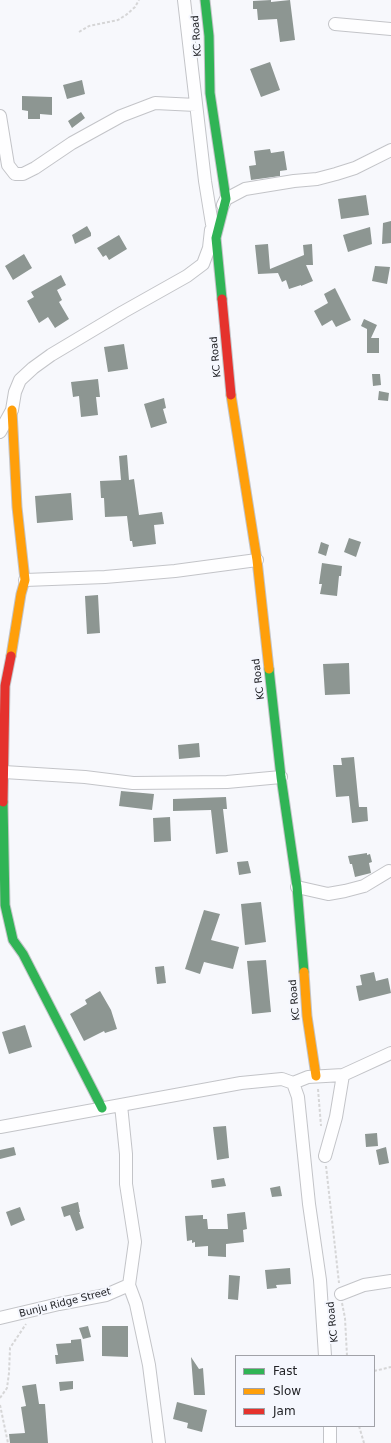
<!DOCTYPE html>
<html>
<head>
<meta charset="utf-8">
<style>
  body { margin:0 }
  #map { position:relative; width:391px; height:1443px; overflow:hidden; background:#f7f8fc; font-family:"DejaVu Sans",sans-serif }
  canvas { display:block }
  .legend { position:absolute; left:235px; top:1355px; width:140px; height:72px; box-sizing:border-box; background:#f5f7fe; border:1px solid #a1a2a8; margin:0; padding:5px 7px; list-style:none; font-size:12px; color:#222327 }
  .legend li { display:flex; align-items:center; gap:8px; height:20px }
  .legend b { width:20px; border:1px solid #a1a2a8 }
</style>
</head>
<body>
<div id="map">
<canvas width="391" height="1443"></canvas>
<ul class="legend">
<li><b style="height:5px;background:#30b455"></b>Fast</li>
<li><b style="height:5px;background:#ff9f0a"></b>Slow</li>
<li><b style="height:5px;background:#e5322d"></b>Jam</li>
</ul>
</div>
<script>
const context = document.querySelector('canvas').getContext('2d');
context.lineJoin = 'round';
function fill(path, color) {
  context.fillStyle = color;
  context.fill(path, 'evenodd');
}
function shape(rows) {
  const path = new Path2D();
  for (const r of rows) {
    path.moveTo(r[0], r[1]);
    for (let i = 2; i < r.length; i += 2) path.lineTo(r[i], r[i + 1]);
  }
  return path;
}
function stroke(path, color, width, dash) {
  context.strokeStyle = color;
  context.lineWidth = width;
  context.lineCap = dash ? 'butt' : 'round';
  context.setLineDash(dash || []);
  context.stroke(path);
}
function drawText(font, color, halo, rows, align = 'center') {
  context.font = font + ' "DejaVu Sans",sans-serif';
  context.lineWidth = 4;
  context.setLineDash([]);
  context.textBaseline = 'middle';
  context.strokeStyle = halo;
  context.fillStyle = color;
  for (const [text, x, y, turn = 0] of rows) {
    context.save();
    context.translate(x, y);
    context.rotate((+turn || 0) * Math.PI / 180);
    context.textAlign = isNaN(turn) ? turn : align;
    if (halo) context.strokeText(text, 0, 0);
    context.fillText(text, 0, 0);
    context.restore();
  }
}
fill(shape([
  [271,0,271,2,290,0,295,40,280,42,277,19,258,20,257,9,253,9,253,1],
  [270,62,280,90,261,97,250,69],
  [82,80,85,94,67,99,63,85],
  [22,96,52,97,52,115,40,114,40,119,28,119,28,111,22,110],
  [81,112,85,118,72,128,68,121],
  [270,149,271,153,284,151,287,170,280,171,280,176,251,180,249,166,256,165,254,151],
  [366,195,369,215,341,219,338,199],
  [391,221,391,243,382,244,383,223],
  [87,226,91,233,91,236,75,244,72,235],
  [370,227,372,244,348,252,343,235],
  [119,235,127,249,109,260,106,255,103,257,97,248],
  [268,244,270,269,304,255,303,245,312,244,313,265,306,265,313,281,301,286,301,285,289,289,286,280,282,282,278,273,258,274,255,245],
  [24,254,32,268,13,280,5,266],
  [375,266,390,267,387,284,372,281],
  [61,275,66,285,57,290,62,300,59,302,69,319,55,328,48,317,39,323,27,301,34,297,31,292],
  [335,288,351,320,336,327,332,320,322,326,314,311,328,303,324,294],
  [364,319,377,325,371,338,379,338,379,353,367,353,367,329,361,326],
  [124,344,128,369,108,372,104,347],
  [372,374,380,374,381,385,373,386],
  [98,379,100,397,96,397,98,415,81,417,79,396,73,397,71,382],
  [379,391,389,393,388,401,378,400],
  [164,398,166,408,163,409,167,423,151,428,144,404],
  [127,455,129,480,134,479,139,515,162,512,164,524,154,525,156,544,133,547,132,541,130,541,127,516,105,517,104,498,101,498,100,481,121,480,119,456],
  [71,493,73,520,37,523,35,496],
  [349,538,361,542,356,557,344,552],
  [321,542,329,545,326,556,318,553],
  [322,563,342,566,341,576,339,576,337,596,320,594,322,584,319,584],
  [98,595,100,633,87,634,85,596],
  [349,663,350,694,325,695,323,664],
  [199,743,200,757,179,759,178,745],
  [354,757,359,807,367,807,368,821,352,823,349,796,336,797,333,765,342,765,341,758],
  [121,791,154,794,152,810,119,806],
  [226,797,227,809,223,809,228,852,216,854,211,810,173,811,173,799],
  [170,817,171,841,154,842,153,818],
  [367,853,367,855,370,854,372,862,369,863,371,873,355,877,352,864,350,864,348,856],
  [248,861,251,873,239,875,237,862],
  [261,902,266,942,245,945,241,904],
  [204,910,220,914,211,940,239,947,233,969,204,962,200,974,185,969],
  [266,960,271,1012,252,1014,247,961],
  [164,966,166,983,157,984,155,967],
  [374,972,376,981,388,978,391,993,359,1001,356,986,362,985,360,975],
  [100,991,111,1010,117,1029,105,1033,104,1031,84,1041,70,1014,87,1004,85,1000],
  [25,1025,32,1047,9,1054,2,1032],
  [226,1126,229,1158,217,1160,213,1127],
  [377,1133,378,1146,366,1147,365,1134],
  [14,1147,16,1155,0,1159,0,1150],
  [386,1147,389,1163,379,1165,376,1150],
  [224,1178,226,1186,212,1188,211,1180],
  [280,1186,282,1196,272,1197,270,1188],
  [78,1202,80,1212,79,1212,84,1228,76,1231,70,1215,64,1217,61,1207],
  [20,1207,25,1220,11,1226,6,1212],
  [245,1212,247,1229,243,1230,244,1242,226,1244,226,1257,208,1256,208,1246,195,1247,195,1242,192,1243,192,1240,187,1241,185,1216,203,1215,203,1219,207,1219,208,1229,228,1229,227,1214],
  [290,1268,291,1284,276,1285,277,1288,267,1289,265,1270],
  [229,1275,240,1276,238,1300,228,1299],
  [88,1326,91,1337,83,1339,79,1328],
  [102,1326,128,1326,128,1357,102,1356],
  [81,1339,84,1361,56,1364,55,1355,58,1355,56,1344,71,1343,71,1340],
  [191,1357,199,1369,203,1368,205,1395,194,1395],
  [73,1381,73,1389,60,1391,59,1382],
  [36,1384,39,1404,45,1404,48,1443,10,1443,9,1434,25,1433,21,1407,26,1406,22,1386],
  [177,1402,207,1410,202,1432,187,1428,188,1423,173,1419]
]), '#8d9692');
const street = shape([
  [184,0,205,181,212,224],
  [335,24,391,29],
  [0,116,8,165,15,174,23,174,35,168,72,143,121,116,155,103,196,105],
  [223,205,226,199,245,189,294,181,317,179,336,174,355,168,391,150],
  [0,432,12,410,15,392,20,380,33,368,51,355,123,312,187,276,203,264,209,248,211,230],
  [25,580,105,577,175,571,257,560],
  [4,772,85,777,133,783,227,782,281,777],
  [297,887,328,894,345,891,364,886,389,871],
  [293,1083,308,1077,343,1075,391,1053],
  [121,1105,126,1154,126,1184,135,1242,129,1285,136,1304,149,1365,159,1443],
  [0,1127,241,1083,282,1079,293,1083,298,1097,309,1204,320,1280,325,1356],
  [325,1156,336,1117,343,1075],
  [341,1294,364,1285,391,1281],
  [0,1318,59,1304,106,1295,129,1285],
  [330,1443,330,1426]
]);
const fast = shape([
  [205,0,209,36,210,93,226,199,216,238,222,299],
  [269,669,281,777,297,887,304,972],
  [3,802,5,905,13,940,23,954,102,1108]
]);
const slow = shape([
  [231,395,257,560,269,669],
  [11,656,21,594,25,580,17,507,12,410],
  [304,972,307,1016,316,1076]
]);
const jam = shape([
  [222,299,231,395],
  [3,802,5,686,11,656]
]);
stroke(street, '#c3c4c8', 14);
stroke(fast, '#c3c4c8', 11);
stroke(slow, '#c3c4c8', 11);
stroke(jam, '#c3c4c8', 11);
stroke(shape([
  [79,32,89,26,118,20,126,15,135,7,139,0],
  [318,1089,321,1126],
  [326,1166,339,1283],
  [342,1303,345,1318,347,1356],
  [374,1371,391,1367],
  [0,1398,7,1388,9,1373,10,1348,26,1324],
  [0,1405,8,1443],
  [359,1426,364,1443]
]), '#d6d6d7', 2, [3, 2]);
stroke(street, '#fefeff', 12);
stroke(fast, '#30b455', 9);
stroke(slow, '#ff9f0a', 9);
stroke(jam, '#e5322d', 9);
drawText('10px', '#222327', '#f5f7fe', [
  ["KC Road",197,36,-94],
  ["KC Road",216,357,-95],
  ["KC Road",259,679,-97],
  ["KC Road",295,1000,-95],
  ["Bunju Ridge Street",65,1303,-14],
  ["KC Road",333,1322,-96]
]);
</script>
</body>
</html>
